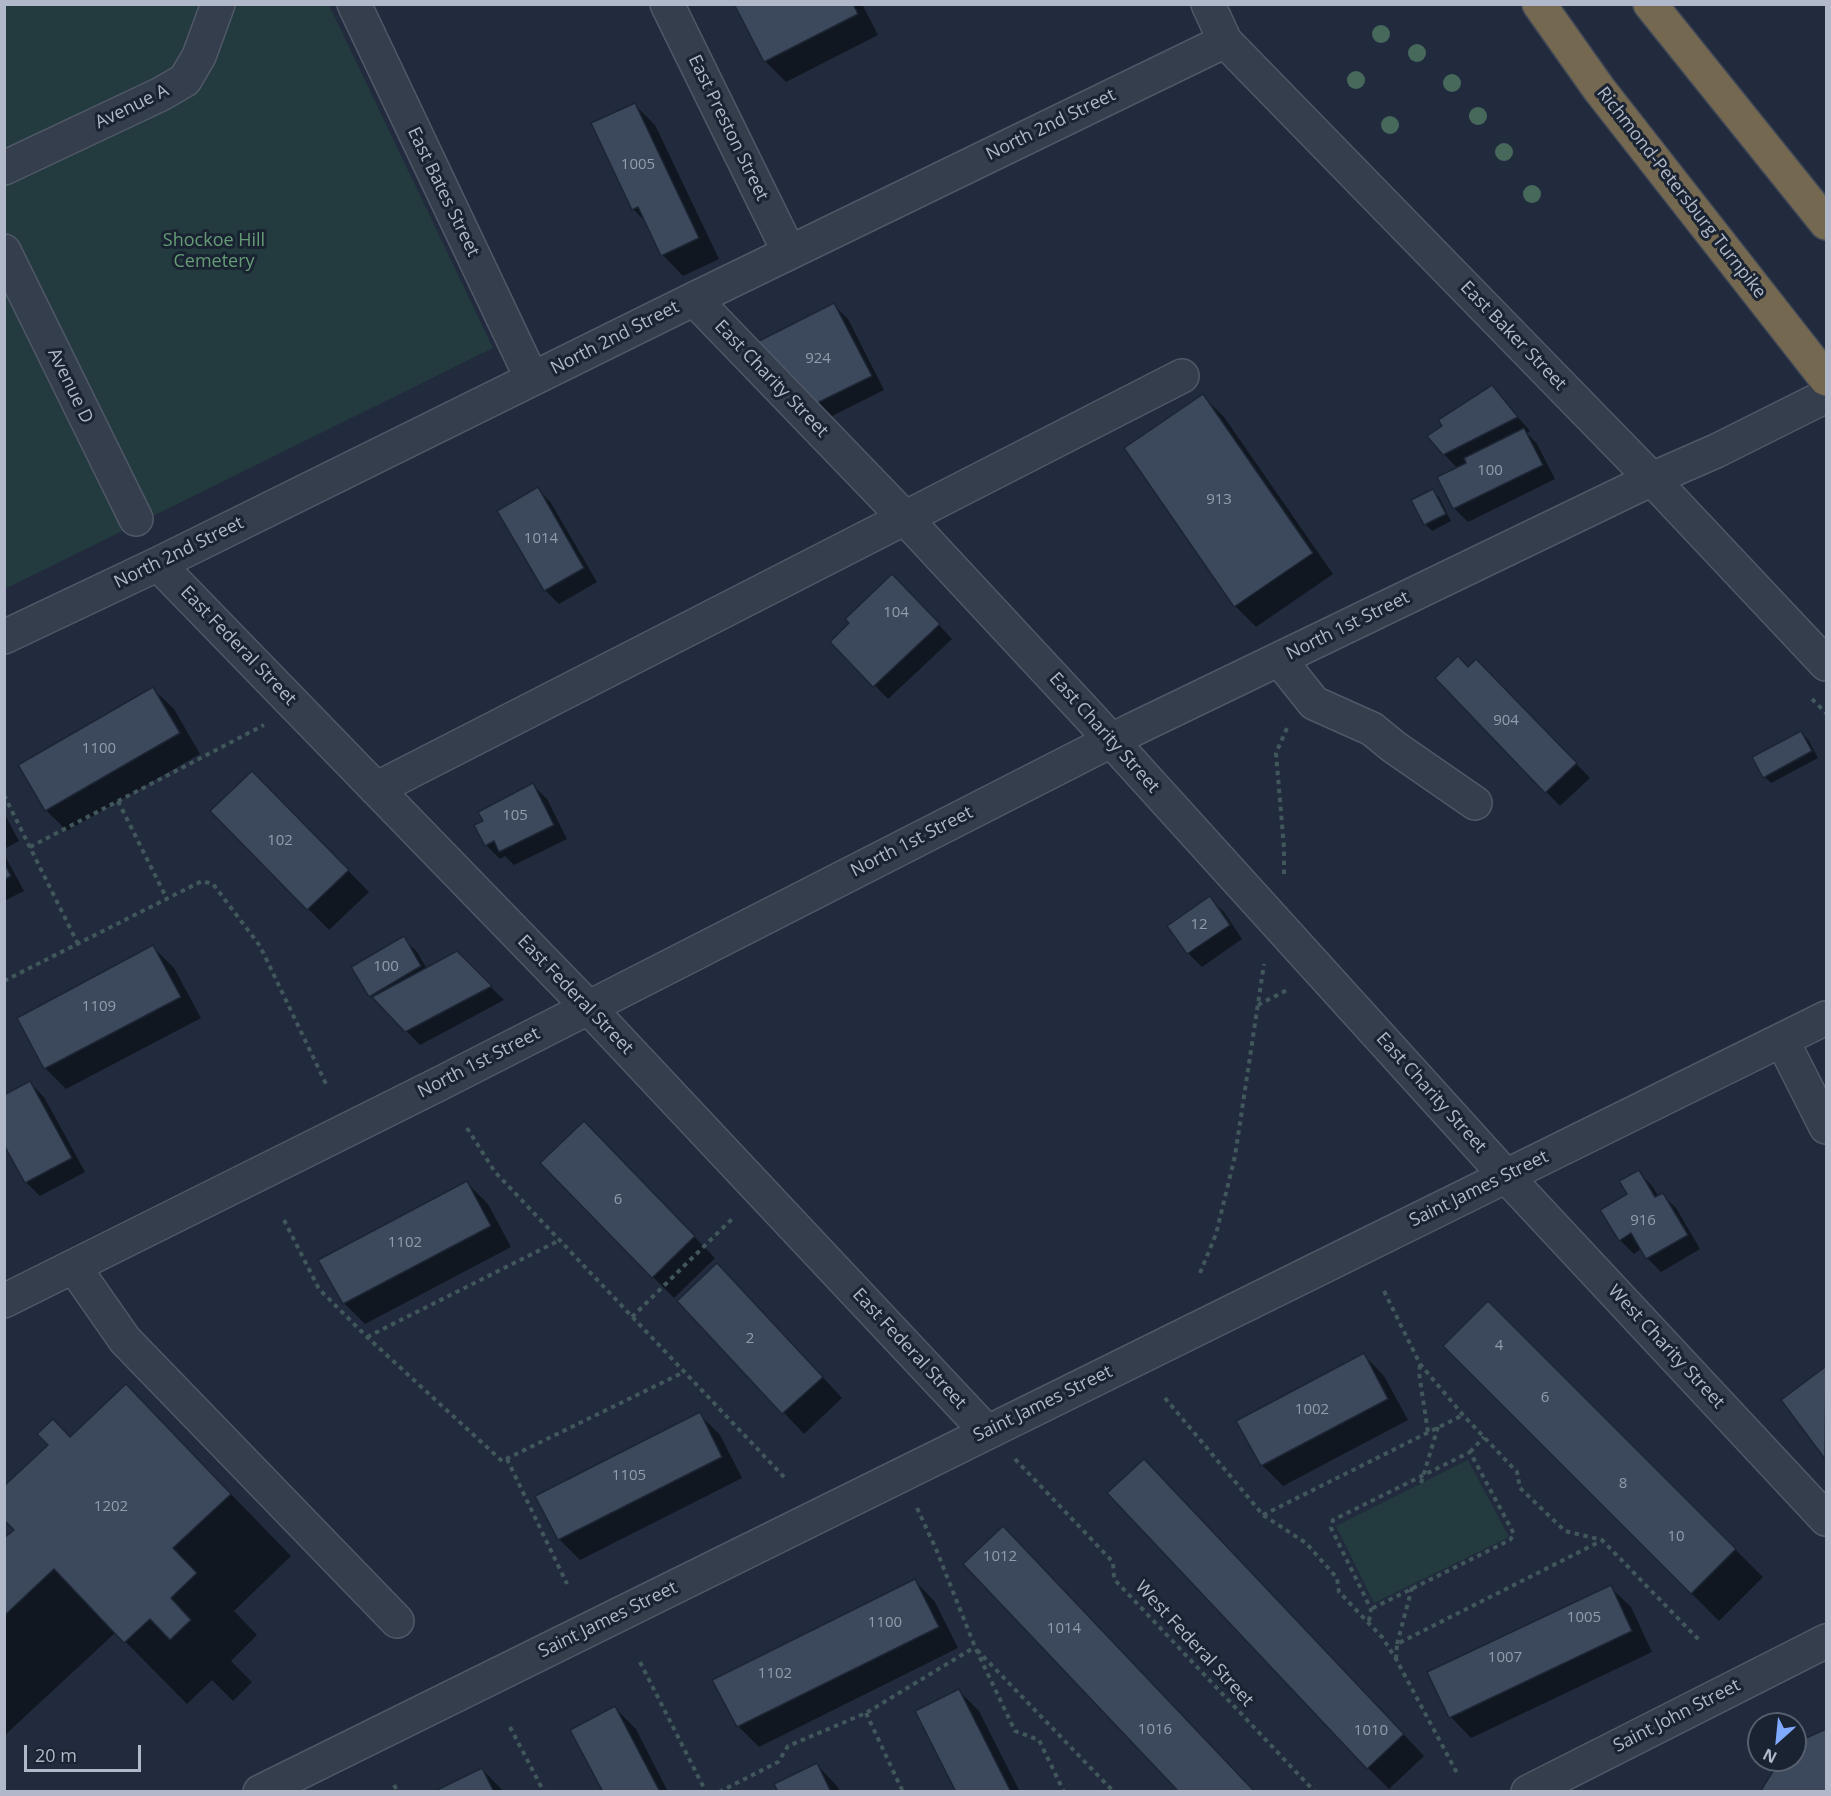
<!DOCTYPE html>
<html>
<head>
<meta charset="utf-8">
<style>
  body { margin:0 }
  #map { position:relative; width:1831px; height:1796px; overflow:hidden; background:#212b3d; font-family:"Open Sans",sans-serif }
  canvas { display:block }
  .frame { position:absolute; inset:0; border:6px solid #b0b8c9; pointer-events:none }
  .north { position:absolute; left:1747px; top:1712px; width:60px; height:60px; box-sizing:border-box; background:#1a2332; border:2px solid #565f6e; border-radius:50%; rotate:207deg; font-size:16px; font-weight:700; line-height:24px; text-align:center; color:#b0b8c9 }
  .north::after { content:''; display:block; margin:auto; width:21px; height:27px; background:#7faaff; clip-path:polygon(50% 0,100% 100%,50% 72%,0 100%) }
  .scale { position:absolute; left:24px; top:1745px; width:117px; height:27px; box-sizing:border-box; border:3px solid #b0b8c9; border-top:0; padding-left:8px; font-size:18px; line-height:21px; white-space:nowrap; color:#b0b8c9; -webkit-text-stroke:4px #1a2332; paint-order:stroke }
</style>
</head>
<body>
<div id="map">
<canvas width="1831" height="1796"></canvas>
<div class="frame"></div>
<div class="north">N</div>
<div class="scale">20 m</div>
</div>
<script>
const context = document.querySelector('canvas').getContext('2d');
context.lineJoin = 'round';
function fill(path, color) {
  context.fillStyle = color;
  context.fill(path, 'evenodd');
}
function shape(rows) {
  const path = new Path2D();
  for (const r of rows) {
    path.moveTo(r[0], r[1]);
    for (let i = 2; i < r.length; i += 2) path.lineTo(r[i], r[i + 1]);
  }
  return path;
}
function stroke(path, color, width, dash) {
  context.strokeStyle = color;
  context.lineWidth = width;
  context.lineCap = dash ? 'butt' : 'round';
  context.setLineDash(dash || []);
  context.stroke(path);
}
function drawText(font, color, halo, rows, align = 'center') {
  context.font = font + ' "Open Sans",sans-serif';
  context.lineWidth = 6;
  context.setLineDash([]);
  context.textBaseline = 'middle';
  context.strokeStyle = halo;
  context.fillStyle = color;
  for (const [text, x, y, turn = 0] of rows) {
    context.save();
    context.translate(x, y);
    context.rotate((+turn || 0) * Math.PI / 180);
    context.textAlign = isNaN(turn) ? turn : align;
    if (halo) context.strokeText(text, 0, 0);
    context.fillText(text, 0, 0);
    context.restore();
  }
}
fill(shape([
  [5,5,329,5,493,348,5,589],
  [1468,1460,1509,1537,1374,1603,1336,1526]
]), '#233a3e');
fill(shape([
  [736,4,862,4,878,35,786,82,765,61],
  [635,105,655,125,719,259,683,276,663,255,647,223,633,209],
  [834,305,848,319,884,390,830,417,816,403],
  [1492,387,1530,431,1527,433,1537,444,1555,479,1468,522,1454,508,1439,478,1458,469,1444,454],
  [1203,396,1224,417,1333,574,1256,627,1235,606],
  [538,489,551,503,597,582,559,604,545,590,500,511],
  [1432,491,1439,497,1451,521,1432,531,1425,524],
  [906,590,952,639,888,699,832,642],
  [1476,661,1590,778,1560,806,1437,678,1469,669],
  [153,689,174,709,200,754,67,831,46,810,20,766],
  [1801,732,1808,739,1818,758,1771,783,1765,777],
  [533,785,547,799,567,839,514,865,505,856,500,859,486,845,485,821],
  [272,793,369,892,329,930,212,811],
  [4,813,19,841,4,849],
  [4,854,24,891,4,901],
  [1210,898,1224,912,1242,939,1202,967,1188,953],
  [403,938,417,952,427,969,456,953,504,1000,420,1045,385,1009,384,1010,370,996],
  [153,947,174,968,201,1018,66,1089,45,1068],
  [30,1083,44,1097,85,1172,40,1196,26,1182],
  [604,1144,715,1258,674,1298,653,1277],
  [1639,1172,1652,1186,1659,1197,1663,1195,1676,1208,1700,1249,1661,1272,1647,1258,1641,1249,1634,1254,1620,1240,1629,1194],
  [467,1183,488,1204,511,1247,365,1324,344,1303],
  [738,1286,842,1398,804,1434,679,1301],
  [1488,1303,1763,1577,1719,1621,1445,1346],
  [1364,1355,1384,1376,1408,1420,1283,1486,1262,1465,1238,1421],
  [1825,1369,1826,1371,1826,1457,1783,1401],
  [126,1386,291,1556,234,1611,257,1635,231,1661,252,1682,233,1701,212,1680,187,1704,116,1632,4,1736,4,1540,16,1530,71,1438],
  [699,1414,720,1435,742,1478,580,1560,559,1539],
  [1165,1481,1424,1756,1389,1789,1368,1768],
  [915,1581,935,1602,958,1648,759,1747,738,1726],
  [1610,1587,1631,1607,1652,1652,1471,1738,1451,1717],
  [959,1691,979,1711,1020,1792,958,1792],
  [615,1708,636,1729,668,1792,604,1792],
  [1826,1731,1826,1792,1762,1792,1782,1760,1795,1760,1795,1745],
  [817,1765,837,1786,840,1792,779,1792],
  [482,1769,504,1792,437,1792]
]), '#0007');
const building = shape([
  [734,4,853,4,858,14,764,62,734,4],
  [635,103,699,238,661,256,638,207,632,210,591,123,635,103],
  [834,303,872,376,815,404,757,342,834,303],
  [1492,385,1518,417,1443,455,1427,436,1442,426,1438,420,1492,385],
  [1203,394,1313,553,1234,607,1124,448,1203,394],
  [1524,428,1543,465,1453,509,1437,477,1466,463,1464,458,1524,428],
  [538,487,584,568,544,591,497,511,538,487],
  [1433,489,1446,514,1424,525,1411,500,1433,489],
  [892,574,940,624,873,687,830,642,849,623,845,619,892,574],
  [1458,656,1468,667,1476,659,1577,763,1545,793,1435,678,1458,656],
  [153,687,180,733,45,811,18,765,153,687],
  [1801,731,1812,751,1763,778,1752,757,1801,731],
  [252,771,349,870,307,910,210,811,252,771],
  [533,783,554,825,499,852,494,841,485,846,474,825,483,821,478,812,533,783],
  [4,863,11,876,4,880,4,863],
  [1210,896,1230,925,1187,954,1167,926,1210,896],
  [404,936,421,966,369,997,351,967,404,936],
  [153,945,181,997,44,1069,17,1018,153,945],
  [457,951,492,986,405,1032,372,997,457,951],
  [30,1081,72,1158,25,1183,4,1145,4,1095,30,1081],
  [584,1121,695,1236,652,1278,540,1163,584,1121],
  [1639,1170,1655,1197,1663,1193,1688,1235,1646,1259,1631,1233,1619,1241,1600,1210,1627,1194,1619,1181,1639,1170],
  [467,1181,491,1226,343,1304,318,1260,467,1181],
  [717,1263,823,1377,782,1414,677,1301,717,1263],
  [1488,1301,1736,1549,1691,1594,1443,1346,1488,1301],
  [1364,1353,1388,1399,1261,1466,1236,1421,1364,1353],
  [1825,1367,1826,1369,1825,1459,1781,1400,1825,1367],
  [126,1384,231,1494,173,1548,197,1573,171,1598,191,1620,170,1640,150,1619,124,1643,54,1569,4,1616,4,1538,14,1530,4,1520,4,1486,48,1445,37,1434,53,1419,70,1437,126,1384],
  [700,1412,722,1457,558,1540,535,1496,700,1412],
  [1144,1459,1404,1734,1367,1769,1107,1493,1144,1459],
  [1003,1526,1255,1792,1179,1792,963,1564,1003,1526],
  [915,1579,939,1627,737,1727,712,1680,915,1579],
  [1611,1585,1632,1631,1449,1718,1427,1672,1611,1585],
  [959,1689,1011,1792,956,1792,915,1711,959,1689],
  [615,1706,660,1792,603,1792,570,1730,615,1706],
  [1826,1729,1826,1792,1760,1792,1780,1760,1795,1760,1795,1743,1826,1729],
  [817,1763,831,1792,778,1792,774,1784,817,1763],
  [482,1768,494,1792,433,1792,482,1768]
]);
fill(building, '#3c495d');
stroke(building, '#1c2534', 1.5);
const minor = shape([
  [354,4,532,379],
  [667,4,789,252],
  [1208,4,1225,41,1652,479,1826,664],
  [4,168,161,94,185,80,199,56,218,4],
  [4,251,136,519],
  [694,299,905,518,1090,717,1506,1176,1826,1519],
  [158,564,588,1007,987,1432],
  [4,637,158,564,694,299,1225,41],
  [1279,659,1314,703,1372,729,1394,747,1475,803],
  [376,789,1182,376],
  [1782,1040,1826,1127],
  [74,1267,125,1340,397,1621],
  [4,1301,439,1084,1132,730,1652,479,1716,451,1826,396],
  [260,1792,1826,1018],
  [1528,1792,1826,1641]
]);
const highway = shape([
  [1539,4,1599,89,1826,379],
  [1650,4,1826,223]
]);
stroke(minor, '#505868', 36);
stroke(highway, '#404858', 36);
stroke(shape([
  [1812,699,1826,713],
  [4,795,78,944],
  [118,801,167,899],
  [30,847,264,725],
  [1284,874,1284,848,1276,753,1287,728],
  [4,981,202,881,213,884,260,946,327,1086],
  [1258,1005,1289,989],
  [467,1128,495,1172,784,1477],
  [284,1220,319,1289,367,1337,502,1461,684,1372],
  [1200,1273,1216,1234,1235,1156,1264,964],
  [1384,1291,1420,1364,1463,1415,1517,1472,1520,1488,1565,1531,1602,1540,1701,1642],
  [632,1317,734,1217],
  [367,1337,560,1240],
  [1420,1365,1419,1373,1428,1432],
  [1165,1398,1263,1515,1306,1543,1337,1578,1339,1592,1382,1637,1396,1659,1457,1773],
  [1470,1452,1484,1437],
  [507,1459,567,1584],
  [1015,1459,1113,1562,1114,1579,1315,1792],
  [1421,1483,1438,1427],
  [917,1508,936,1549,975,1647,1015,1731,1039,1740,1064,1792],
  [1263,1515,1463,1415],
  [1369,1621,1371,1609,1331,1528,1333,1520,1470,1452,1514,1534,1510,1540,1371,1609],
  [1397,1644,1413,1584],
  [977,1650,1114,1792],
  [1396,1659,1397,1644,1601,1541],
  [640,1662,706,1792],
  [866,1713,903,1792],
  [510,1727,544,1792],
  [394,1785,398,1792],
  [719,1792,778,1762,788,1746,866,1713,975,1647]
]), '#41575b', 4, [4.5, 4.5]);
stroke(minor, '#353e4d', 33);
stroke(highway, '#746851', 33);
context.fillStyle = '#46695c';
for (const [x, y] of [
  [1381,34],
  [1417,53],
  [1356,80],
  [1452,83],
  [1478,116],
  [1390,125],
  [1504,152],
  [1532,194]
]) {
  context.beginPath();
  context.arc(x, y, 9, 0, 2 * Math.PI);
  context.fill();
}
drawText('15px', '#939cae', null, [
  ["1005",638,165],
  ["924",818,359],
  ["100",1490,471],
  ["913",1219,500],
  ["1014",541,539],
  ["104",896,613],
  ["904",1506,721],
  ["1100",99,749],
  ["105",515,816],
  ["102",280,841],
  ["12",1199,925],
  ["100",386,967],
  ["1109",99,1007],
  ["6",618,1200],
  ["916",1643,1221],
  ["1102",405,1243],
  ["2",750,1339],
  ["4",1499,1346],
  ["6",1545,1398],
  ["1002",1312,1410],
  ["1105",629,1476],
  ["8",1623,1484],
  ["1202",111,1507],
  ["10",1676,1537],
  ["1012",1000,1557],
  ["1005",1584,1618],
  ["1100",885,1623],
  ["1014",1064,1629],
  ["1007",1505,1658],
  ["1102",775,1674],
  ["1016",1155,1730],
  ["1010",1371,1731]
]);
drawText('18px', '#b0b8c9', '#1a2332', [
  ["Avenue A",132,107,-26],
  ["North 2nd Street",1051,125,-26],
  ["East Preston Street",728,128,64],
  ["East Bates Street",443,192,64],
  ["Richmond-Petersburg Turnpike",1681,193,52],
  ["East Baker Street",1513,336,46],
  ["North 2nd Street",615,338,-27],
  ["East Charity Street",771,379,46],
  ["Avenue D",70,386,64],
  ["North 2nd Street",179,553,-26],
  ["North 1st Street",1348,626,-26],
  ["East Federal Street",238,646,46],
  ["East Charity Street",1104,733,48],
  ["North 1st Street",912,842,-27],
  ["East Federal Street",575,995,46],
  ["North 1st Street",479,1063,-27],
  ["East Charity Street",1431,1093,48],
  ["Saint James Street",1479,1189,-26],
  ["West Charity Street",1666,1347,47],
  ["East Federal Street",909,1349,47],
  ["Saint James Street",1043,1404,-26],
  ["Saint James Street",608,1620,-26],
  ["West Federal Street",1194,1644,47],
  ["Saint John Street",1677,1716,-27]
]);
drawText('18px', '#659c75', '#1a2332', [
  ["Shockoe Hill",214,241],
  ["Cemetery",214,262]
]);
</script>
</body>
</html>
